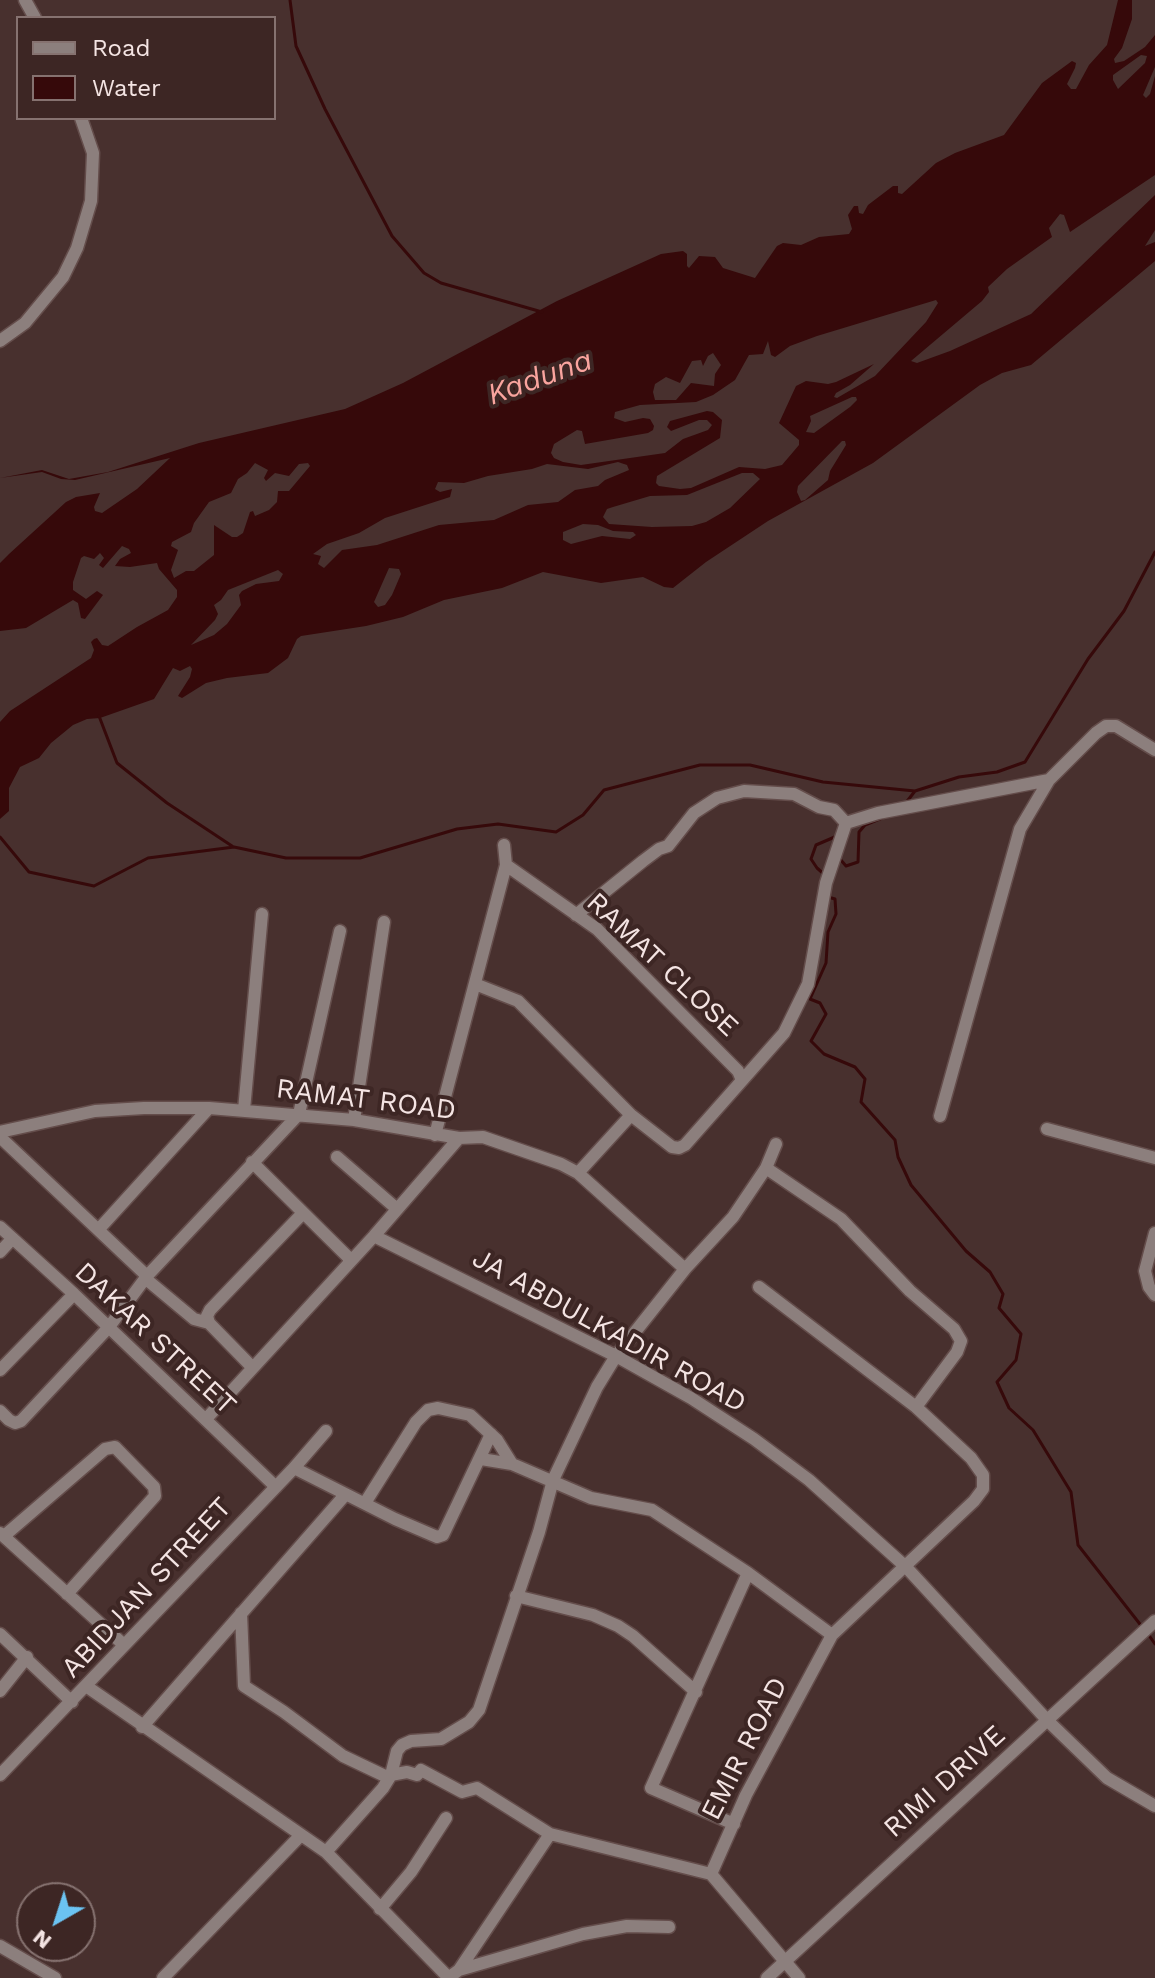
<!DOCTYPE html>
<html>
<head>
<meta charset="utf-8">
<style>
  body { margin:0 }
  #map { position:relative; width:1155px; height:1978px; overflow:hidden; background:#48302e; font-family:"Work Sans",sans-serif }
  canvas { display:block }
  .legend { position:absolute; left:16px; top:16px; width:260px; height:104px; box-sizing:border-box; background:#3d2624; border:2px solid #867270; margin:0; padding:10px 14px; list-style:none; font-size:24px; color:#f4e4e3 }
  .legend li { display:flex; align-items:center; gap:16px; height:40px }
  .legend b { width:40px; border:2px solid #867270 }
  .north { position:absolute; left:16px; top:1882px; width:80px; height:80px; box-sizing:border-box; background:#3d2624; border:2px solid #867270; border-radius:50%; rotate:219deg; font-size:22px; font-weight:700; line-height:32px; text-align:center; color:#f4e4e3 }
  .north::after { content:''; display:block; margin:auto; width:28px; height:36px; background:#6bc3f2; clip-path:polygon(50% 0,100% 100%,50% 72%,0 100%) }
</style>
</head>
<body>
<div id="map">
<canvas width="1155" height="1978"></canvas>
<ul class="legend">
<li><b style="height:10px;background:#8c7f7d"></b>Road</li>
<li><b style="height:22px;background:#36090a"></b>Water</li>
</ul>
<div class="north">N</div>
</div>
<script>
const context = document.querySelector('canvas').getContext('2d');
context.lineJoin = 'round';
function fill(path, color) {
  context.fillStyle = color;
  context.fill(path, 'evenodd');
}
function shape(rows) {
  const path = new Path2D();
  for (const r of rows) {
    path.moveTo(r[0], r[1]);
    for (let i = 2; i < r.length; i += 2) path.lineTo(r[i], r[i + 1]);
  }
  return path;
}
function stroke(path, color, width, dash) {
  context.strokeStyle = color;
  context.lineWidth = width;
  context.lineCap = dash ? 'butt' : 'round';
  context.setLineDash(dash || []);
  context.stroke(path);
}
function drawText(font, color, halo, rows, align = 'center') {
  context.font = font + ' "Work Sans",sans-serif';
  context.lineWidth = 8;
  context.setLineDash([]);
  context.textBaseline = 'middle';
  context.strokeStyle = halo;
  context.fillStyle = color;
  for (const [text, x, y, turn = 0] of rows) {
    context.save();
    context.translate(x, y);
    context.rotate((+turn || 0) * Math.PI / 180);
    context.textAlign = isNaN(turn) ? turn : align;
    if (halo) context.strokeText(text, 0, 0);
    context.fillText(text, 0, 0);
    context.restore();
  }
}
fill(shape([
  [1118,0,1132,0,1132,19,1122,48,1114,59,1115,63,1124,61,1145,47,1155,35,1155,67,1143,95,1146,98,1150,94,1155,76,1155,175,1070,232,1064,215,1060,214,1049,228,1052,237,1007,269,988,287,989,292,982,301,911,361,917,363,950,351,1031,314,1155,195,1155,230,1145,246,1155,242,1155,261,1031,365,1002,373,980,385,873,463,768,521,706,562,673,588,664,587,643,577,601,583,543,572,502,588,444,600,403,617,366,626,301,636,297,639,288,658,268,673,227,678,206,683,182,698,178,696,190,677,192,669,190,666,180,671,173,668,154,699,100,718,87,719,73,725,51,743,39,758,20,767,9,788,9,811,0,819,0,722,10,711,91,658,94,650,91,642,94,639,97,638,102,645,108,646,137,627,168,610,177,597,177,590,159,569,157,563,130,567,115,566,120,559,131,553,129,549,122,546,103,568,99,565,104,558,100,553,94,559,84,556,81,558,73,582,73,590,86,599,97,591,103,595,85,619,81,618,78,603,73,600,26,628,0,631,0,563,9,554,66,502,76,497,100,493,94,507,95,511,102,513,137,489,170,458,75,480,61,479,42,472,0,478,42,470,69,479,108,472,199,443,345,409,403,383,557,301,661,254,683,251,687,254,687,266,689,268,699,256,715,257,723,268,755,278,777,246,783,243,801,245,819,237,849,234,852,229,848,215,854,206,858,206,859,213,863,214,868,205,893,186,898,186,898,193,902,194,936,163,955,153,1004,135,1042,83,1072,61,1076,63,1075,68,1067,84,1071,89,1076,89,1089,65,1107,45],
  [1141,55,1147,56,1145,63,1118,89,1113,80,1113,75],
  [936,300,938,303,926,322,875,376,837,398,834,397,836,393,850,385,874,364,836,382,828,384,806,381,796,386,779,423,799,440,799,445,782,465,765,469,739,467,691,488,680,489,659,486,656,483,657,476,720,438,722,420,713,412,707,411,670,421,667,427,671,431,699,420,707,420,712,425,708,430,683,439,665,453,581,465,563,462,554,458,551,453,554,444,577,430,582,431,585,444,648,433,653,430,654,426,650,419,643,418,625,422,614,418,615,412,640,405,696,402,713,395,735,380,749,355,763,354,768,341,771,355,775,357,790,346,817,336],
  [713,353,721,365,715,374,714,386,691,383,676,400,655,400,653,392,655,384,666,377,680,383,692,361,701,360,703,366,708,356],
  [852,397,856,397,857,400,850,407,814,433,806,432,811,421,810,416],
  [842,441,845,441,846,445,830,471,828,480,805,500,801,501,797,492,798,486],
  [618,462,627,465,629,470,605,480,598,486,575,490,558,502,528,505,494,520,439,525,377,545,342,550,324,568,318,564,321,556,313,554,327,544,359,533,385,518,450,497,452,489,440,492,435,489,438,482,464,483,488,476,532,469,547,464,588,469],
  [255,463,268,470,264,478,266,481,275,473,289,476,299,464,308,463,310,466,289,491,278,491,277,502,269,510,255,516,253,511,250,512,243,533,237,537,232,537,214,525,214,555,194,571,186,571,174,578,171,570,178,550,171,546,172,542,191,532,194,523,209,502,231,493,238,479,247,473],
  [742,473,753,473,760,479,730,508,706,522,692,526,652,527,609,524,603,517,607,509,613,507,650,496,687,495],
  [583,524,598,525,613,531,633,532,636,535,630,539,602,536,571,544,563,540,563,532],
  [389,568,399,569,401,574,392,595,385,605,378,607,374,602],
  [278,570,283,574,279,581,256,584,242,591,239,595,241,605,227,624,214,635,191,645,215,620,218,614,214,605,221,600,228,590]
]), '#36090a');
stroke(shape([
  [290,0,296,46,325,109,392,236,424,273,441,283,542,312],
  [99,716,117,763,167,803,232,846],
  [905,804,915,791],
  [0,837,29,872,94,886,148,858,234,847,286,858,360,858,457,829,498,824,556,832,583,815,604,790,700,765,750,765,823,782,915,791,959,777,997,772,1025,762,1088,659,1124,611,1155,552],
  [840,859,846,866,858,862,859,832,865,825,882,818],
  [825,875,817,868,811,859,816,845,837,836],
  [828,897,835,899,836,914,828,932,826,963,810,999,820,1003,826,1014,811,1041,824,1054,855,1067,865,1079,861,1102,895,1140,898,1157,911,1185,966,1251,990,1272,1003,1294,999,1308,1021,1334,1016,1360,997,1382,1009,1408,1033,1430,1071,1492,1078,1545,1143,1628],
  [1148,1634,1155,1644]
]), '#36090a', 3);
const minor = shape([
  [25,0,35,18],
  [0,341,25,323,63,277,77,248,91,201,93,153,81,118],
  [506,865,597,929,738,1071,741,1078],
  [576,915,643,861,659,849,668,846,694,813,717,798,744,791,794,794,819,807,834,810,846,823,878,813,1049,780],
  [475,984,518,1001,631,1115,672,1147,679,1148,685,1145,784,1033,808,984,826,883,846,823],
  [244,1110,262,914],
  [940,1116,1020,829,1049,780,1096,733,1106,726,1116,726,1155,750],
  [354,1120,384,922],
  [1047,1129,1155,1158],
  [0,1132,95,1111,144,1108,209,1108,354,1120,459,1138,483,1137,561,1164,578,1173,685,1269],
  [435,1135,506,865,504,845],
  [0,1137,147,1276],
  [337,1157,397,1209],
  [252,1162,351,1260],
  [766,1168,841,1219,910,1291,954,1329,961,1341,957,1352,916,1407],
  [578,1173,631,1115],
  [0,1227,74,1294,276,1487],
  [99,1229,209,1108],
  [1155,1233,1145,1271,1149,1287,1155,1295],
  [374,1236,616,1356,691,1398,754,1439,809,1480,906,1567,1048,1721,1107,1778,1155,1806],
  [0,1252,12,1239],
  [146,1279,194,1319,209,1323,252,1367],
  [759,1287,916,1407,971,1458,983,1475,983,1489,974,1501,832,1635,746,1795,711,1874,799,1978],
  [209,1323,207,1316,210,1310,303,1213],
  [0,1370,74,1294],
  [0,1411,9,1420,15,1423,21,1421,109,1327,147,1276,299,1114,340,931],
  [206,1419,374,1236,459,1138],
  [481,1459,512,1464],
  [294,1468,395,1519,437,1537,443,1535,491,1434],
  [365,1503,416,1422,428,1410,438,1408,470,1415,497,1440,512,1464,591,1498,652,1510,748,1573,832,1635],
  [0,1533,124,1645],
  [4,1536,105,1449,115,1447,154,1487,155,1496,67,1594],
  [516,1596,593,1615,618,1626,633,1636,696,1692],
  [241,1613,244,1686,284,1712,343,1756,385,1776,407,1772,417,1775,421,1770,462,1792,477,1788,550,1834,711,1874],
  [0,1634,72,1702],
  [86,1686,326,1852,449,1978],
  [0,1691,27,1657],
  [142,1727,345,1495],
  [0,1775,294,1468,326,1431],
  [734,1824,651,1788,748,1573],
  [326,1852,383,1788,391,1775,397,1751,402,1745,411,1741,441,1739,469,1722,479,1710,539,1532,553,1480,597,1387,616,1356,685,1269,733,1217,766,1168,776,1144],
  [380,1909,411,1872,446,1818],
  [0,1946,55,1978],
  [459,1970,550,1834],
  [163,1978,300,1836],
  [448,1978,459,1970,583,1934,627,1926,669,1927],
  [767,1978,1155,1621]
]);
stroke(minor, '#644d4b', 15);
stroke(minor, '#8c7f7d', 12);
drawText('28px', '#f4e4e3', '#3d2624', [
  ["RAMAT CLOSE",662,965,43],
  ["RAMAT ROAD",366,1100,7],
  ["JA ABDULKADIR ROAD",609,1331,29],
  ["DAKAR STREET",155,1339,43],
  ["ABIDJAN STREET",147,1588,-47],
  ["EMIR ROAD",745,1749,-63],
  ["RIMI DRIVE",945,1782,-42]
]);
drawText('italic 30px', '#f9a49e', '#3d2624', [
  ["Kaduna",540,378,-20]
]);
</script>
</body>
</html>
